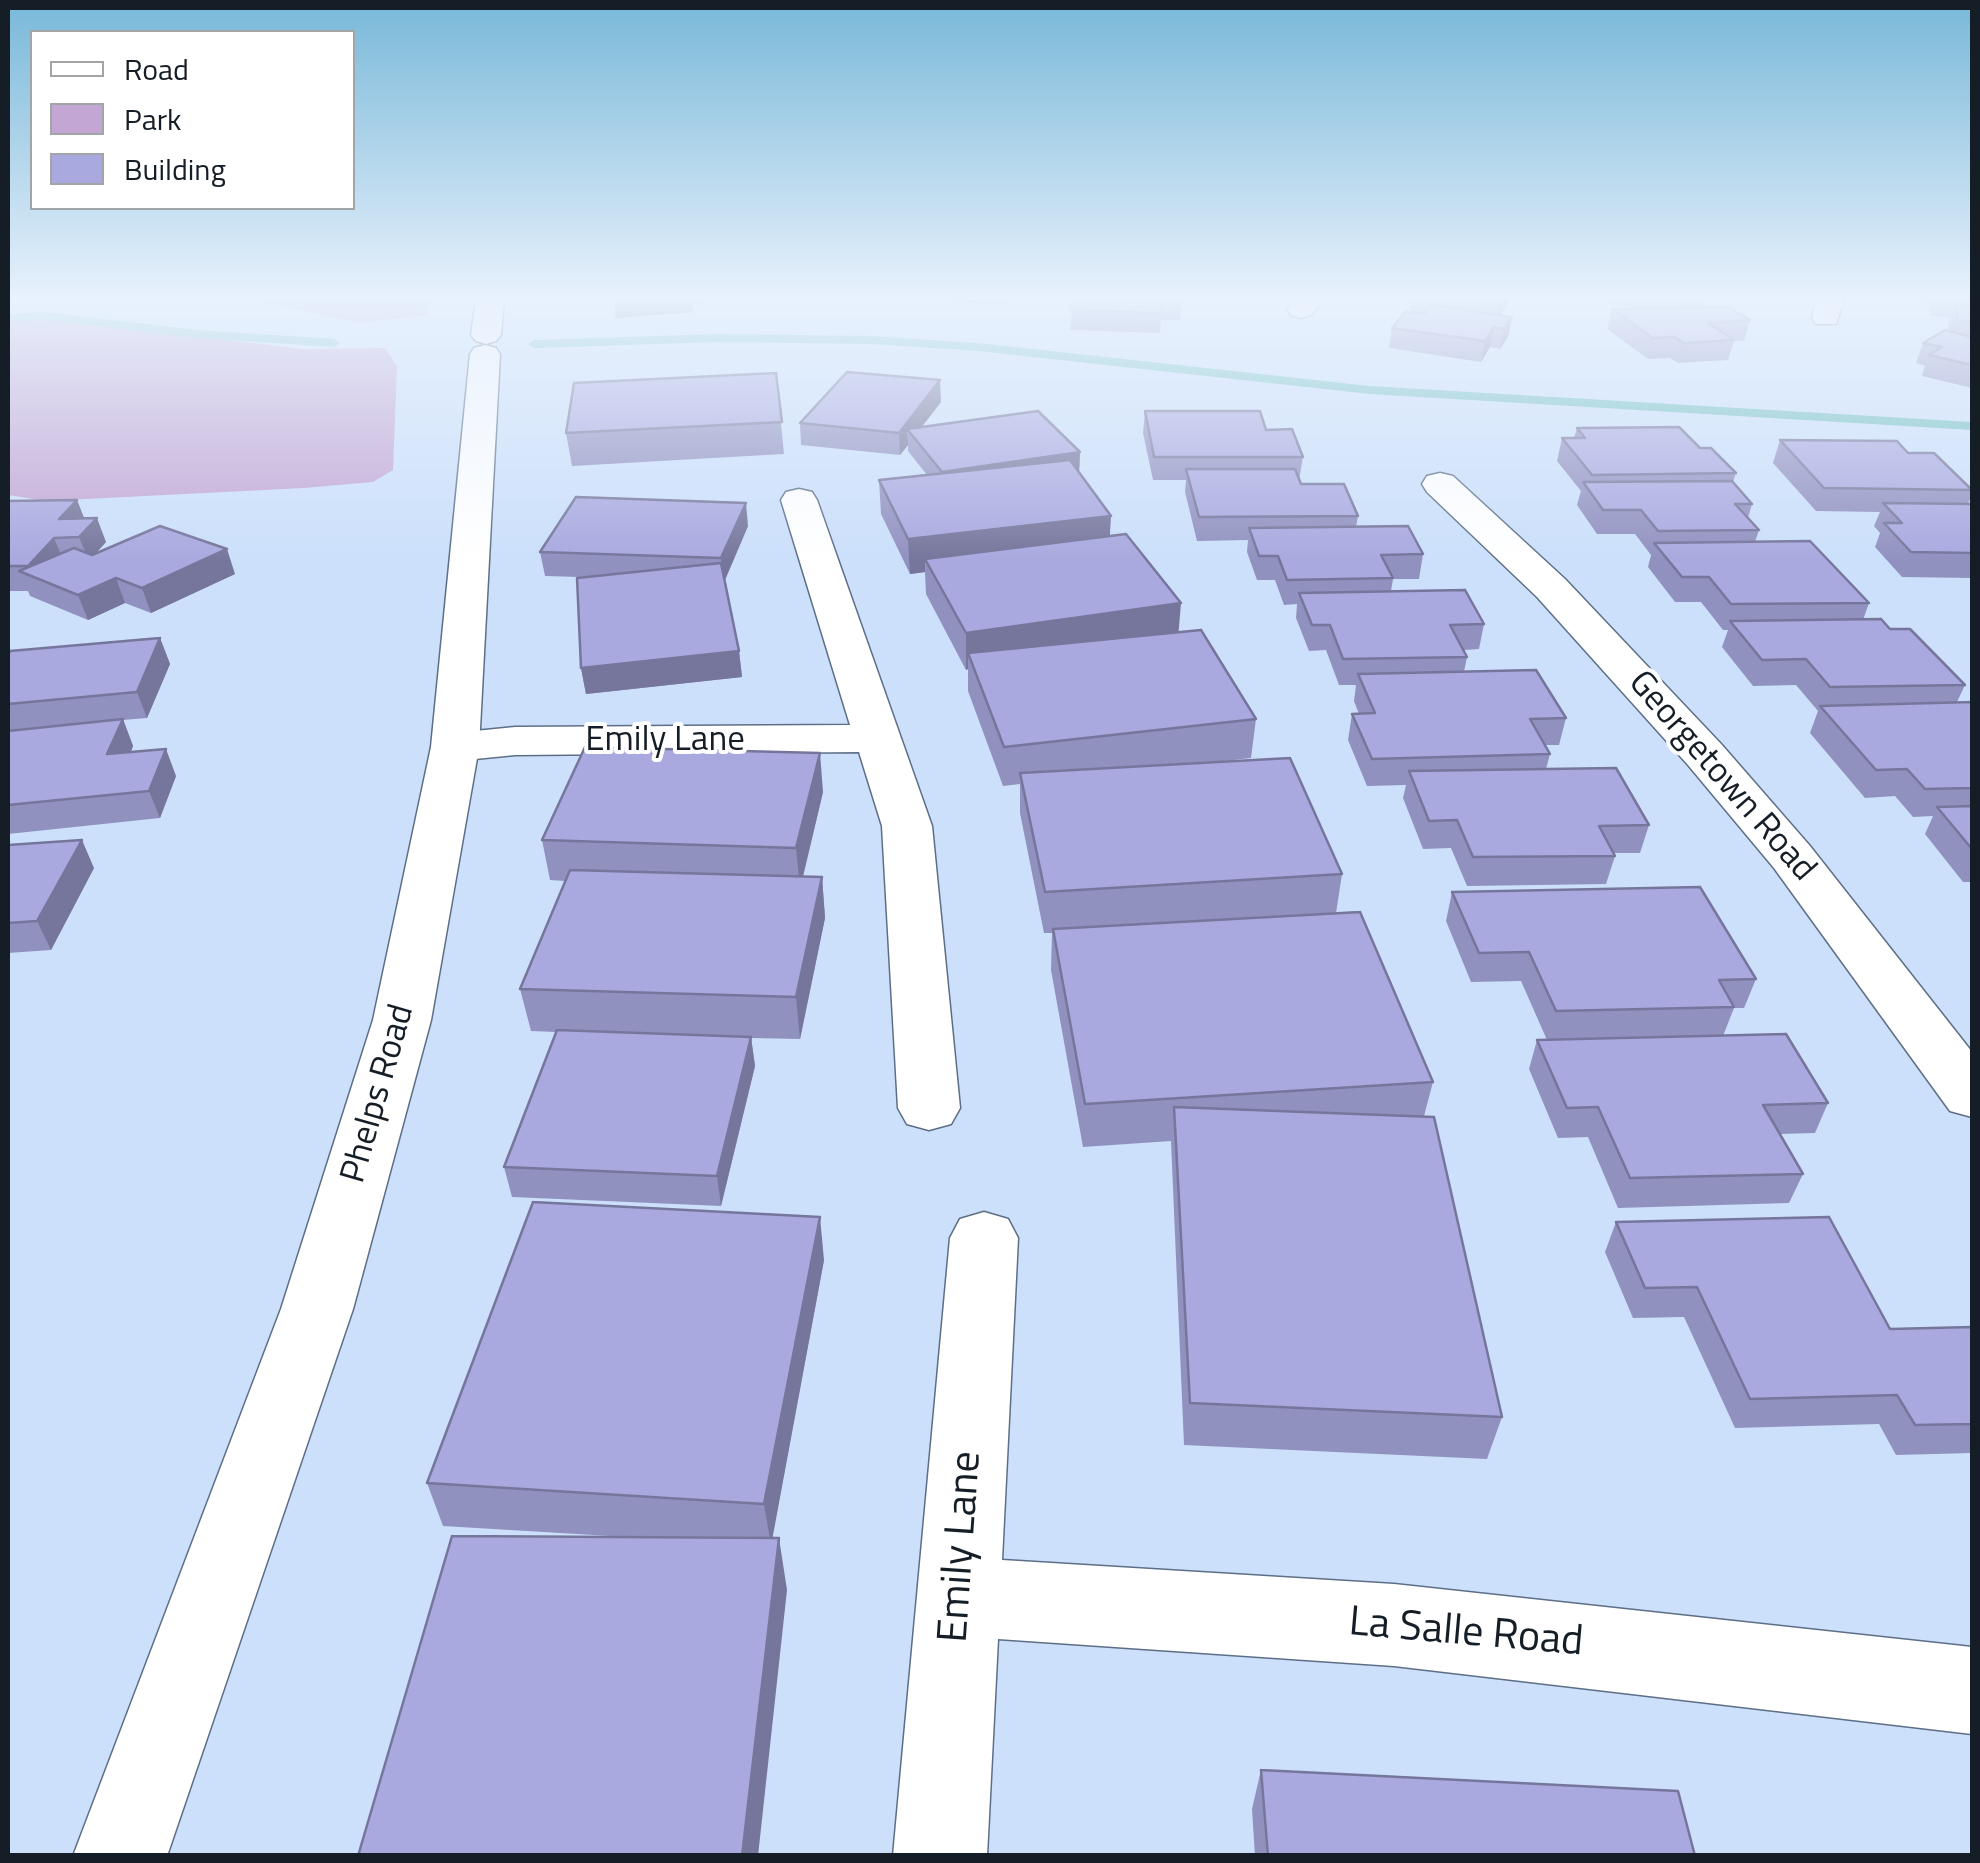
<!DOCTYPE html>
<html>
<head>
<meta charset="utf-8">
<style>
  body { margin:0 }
  #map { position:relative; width:1980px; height:1863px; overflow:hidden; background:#cce0fb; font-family:"Titillium Web",sans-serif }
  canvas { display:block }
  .frame { position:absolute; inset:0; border:10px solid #151d26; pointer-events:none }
  .legend { position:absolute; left:30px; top:30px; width:325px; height:180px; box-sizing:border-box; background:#fff; border:2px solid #a1a5a8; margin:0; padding:12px 18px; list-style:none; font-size:30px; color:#151d26 }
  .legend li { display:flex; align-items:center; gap:20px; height:50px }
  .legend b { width:50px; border:2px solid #a1a5a8 }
</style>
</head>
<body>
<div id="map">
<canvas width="1980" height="1863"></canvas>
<div class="frame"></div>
<ul class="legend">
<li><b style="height:12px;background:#fff"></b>Road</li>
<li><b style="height:28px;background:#c3a6d3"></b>Park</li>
<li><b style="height:28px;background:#a9a9df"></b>Building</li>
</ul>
</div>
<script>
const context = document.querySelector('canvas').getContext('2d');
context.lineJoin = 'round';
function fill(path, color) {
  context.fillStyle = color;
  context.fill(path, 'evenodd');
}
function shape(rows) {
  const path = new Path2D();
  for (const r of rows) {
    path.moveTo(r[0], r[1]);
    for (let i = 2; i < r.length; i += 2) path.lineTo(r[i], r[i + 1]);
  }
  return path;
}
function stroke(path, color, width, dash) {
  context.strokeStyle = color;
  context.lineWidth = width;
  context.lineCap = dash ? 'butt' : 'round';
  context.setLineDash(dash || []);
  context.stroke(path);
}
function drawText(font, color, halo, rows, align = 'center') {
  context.font = font + ' "Titillium Web",sans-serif';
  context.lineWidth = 8;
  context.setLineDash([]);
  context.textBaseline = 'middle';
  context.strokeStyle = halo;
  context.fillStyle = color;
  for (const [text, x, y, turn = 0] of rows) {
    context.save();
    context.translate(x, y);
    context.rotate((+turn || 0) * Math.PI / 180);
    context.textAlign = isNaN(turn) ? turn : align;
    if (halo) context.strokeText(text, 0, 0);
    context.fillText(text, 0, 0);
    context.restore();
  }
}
fill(shape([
  [251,300,429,300,428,315,359,323],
  [40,318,302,349,385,348,397,366,393,470,373,482,304,488,46,501,8,495,8,321]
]), '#c3a6d3');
fill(shape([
  [44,312,198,330,334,339,340,343,334,347,198,338,44,320,8,321,8,314,44,312],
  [718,334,871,336,978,343,1370,386,1972,422,1972,430,1370,394,978,351,871,344,718,342,534,348,528,344,534,340,718,334]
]), '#71bfbf');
const minor = shape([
  [1294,300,1324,300,1311,315,1301,318,1291,315,1287,309,1294,300],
  [1816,300,1844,300,1836,324,1816,324,1812,318,1816,300],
  [1440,473,1453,476,1565,579,1722,745,1810,846,1972,1052,1972,1117,1950,1111,1774,868,1688,765,1537,597,1427,492,1422,484,1427,476,1440,473],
  [799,489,812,492,817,500,932,826,960,1108,951,1124,929,1130,907,1124,898,1108,882,826,859,752,515,755,455,761,438,757,431,747,438,737,455,733,515,727,850,725,781,500,786,492,799,489],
  [984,1212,1008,1219,1018,1238,1002,1560,1394,1584,1972,1647,1972,1734,1394,1666,998,1639,987,1856,893,1856,950,1238,960,1219,984,1212]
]);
const tertiary = shape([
  [476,300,504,300,501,335,496,341,486,344,476,341,471,335,476,300],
  [485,345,496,348,500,354,479,747,431,1020,353,1309,167,1856,73,1856,281,1309,373,1020,431,747,470,354,474,348,485,345]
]);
stroke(minor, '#5d6f86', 3);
stroke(tertiary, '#5d6f86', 3);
fill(minor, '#fff');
fill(tertiary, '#fff');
fill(shape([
  [614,300,708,300,708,303,692,304,693,312,616,318],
  [922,300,1009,300,1006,305],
  [1073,300,1182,300,1180,320,1161,320,1160,333,1070,330],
  [1393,300,1509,300,1501,315,1512,317,1508,337,1500,349,1490,347,1481,362,1389,348,1392,328,1410,312,1411,302],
  [1611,300,1706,300,1704,307,1750,320,1744,341,1734,341,1728,360,1678,363,1670,358,1648,359,1607,329,1612,309,1629,309,1630,307,1610,304],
  [1910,300,1972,300,1972,388,1922,376,1925,366,1916,363,1923,343,1949,331,1948,324,1951,318,1931,316,1929,303],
  [776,373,784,454,572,466,566,433],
  [941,402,921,427,1080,452,1079,473,1110,536,1179,633,1256,719,1251,758,1206,763,1342,874,1336,913,1433,1082,1424,1116,1502,1417,1487,1459,1184,1445,1171,1141,1083,1147,1051,970,1052,933,1044,933,1020,813,1020,784,1003,786,968,691,968,669,966,670,926,594,925,572,910,574,881,514,879,480,927,475,908,451,908,445,900,455,801,445,800,423],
  [1145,411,1266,430,1303,457,1299,480,1301,484,1358,516,1356,527,1423,554,1419,579,1393,579,1391,591,1484,624,1479,649,1464,650,1467,657,1464,672,1566,718,1559,745,1545,745,1550,754,1546,769,1649,825,1640,853,1613,853,1615,856,1606,884,1467,886,1451,848,1423,849,1403,798,1406,785,1367,786,1348,740,1352,714,1359,714,1354,701,1356,685,1339,685,1326,650,1309,651,1296,618,1297,604,1284,605,1275,580,1257,580,1247,552,1248,540,1197,541,1185,492,1186,480,1153,480,1143,433],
  [1577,428,1700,448,1736,473,1733,482,1752,504,1748,518,1759,530,1755,542,1869,603,1863,620,1890,629,1965,685,1957,702,1972,702,1972,882,1963,882,1925,834,1933,816,1913,817,1895,796,1865,798,1810,733,1818,711,1796,685,1753,686,1722,647,1728,630,1723,630,1701,602,1675,602,1648,567,1651,555,1635,534,1597,534,1577,505,1581,491,1557,461,1562,438,1574,438],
  [1780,440,1972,488,1972,494,1968,504,1972,504,1972,578,1902,577,1875,547,1880,533,1874,526,1880,512,1816,511,1773,463],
  [77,500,84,518,106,542,96,553,235,574,151,613,125,603,88,620,30,596,28,591,8,591,8,501],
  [748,526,725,580,739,651,742,677,586,694,581,668,580,577,545,576,540,552],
  [160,638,170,664,147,718,123,720,133,746,131,752,176,776,160,818,8,834,8,656],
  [823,792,803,877,822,877,825,918,800,1039,751,1038,755,1066,721,1206,512,1197,504,1167,556,1032,531,1031,520,989,565,881,550,880,542,840],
  [8,845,94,868,51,950,8,953],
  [1452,892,1756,979,1744,1008,1734,1008,1723,1036,1828,1103,1815,1133,1780,1134,1803,1174,1789,1203,1618,1208,1588,1137,1558,1138,1529,1069,1537,1040,1547,1040,1521,981,1471,982,1446,921],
  [1616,1222,1890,1329,1972,1327,1972,1453,1896,1455,1879,1424,1735,1428,1684,1317,1633,1318,1605,1252],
  [824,1260,772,1538,787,1590,627,1537,443,1526,427,1483],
  [1261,1770,1695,1856,1255,1856,1252,1809]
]), '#9191c0');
fill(shape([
  [614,300,692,300,693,312,616,318],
  [1501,300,1509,300,1496,323,1499,303],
  [1512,317,1508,337,1500,349,1504,329],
  [1494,327,1490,347,1481,362,1485,341],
  [940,380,941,402,914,437,907,429,908,445,900,455,899,433],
  [1080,452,1079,475,942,495,942,472],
  [77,500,86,523,59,519],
  [746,503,748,526,724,582,721,558],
  [1111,516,1109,550,925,559,925,572,910,574,908,539],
  [97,518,106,542,89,561,79,537],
  [54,538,64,562,33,577,28,566],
  [227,549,235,574,151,613,142,588],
  [116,578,125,603,88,620,78,595],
  [1181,603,1178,639,968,653,968,669,966,670,966,633],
  [160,638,170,664,147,718,137,692],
  [739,651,742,677,586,694,581,668],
  [123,719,133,746,118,782,107,754],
  [166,749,176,776,160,818,149,791],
  [820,753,823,792,800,888,796,848],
  [82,840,94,868,51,950,37,921],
  [822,877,825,918,800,1039,796,997],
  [751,1037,755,1066,721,1206,717,1176],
  [820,1217,824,1260,771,1546,764,1504],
  [779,1538,787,1590,758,1856,742,1856]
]), '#76769c');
const building = shape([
  [1073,300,1162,300,1161,313,1071,310,1073,300],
  [1447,300,1477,300,1474,304,1447,300],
  [1478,300,1501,300,1499,303,1478,300],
  [1654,300,1687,300,1686,303,1654,300],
  [1431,305,1512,317,1504,329,1494,327,1485,341,1392,328,1406,311,1424,314,1431,305],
  [1956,305,1972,307,1972,322,1958,321,1956,305],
  [1728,307,1750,320,1708,323,1734,340,1683,343,1675,337,1653,338,1612,309,1728,307],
  [1945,330,1972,337,1972,365,1929,355,1942,347,1923,343,1945,330],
  [847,372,940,380,899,433,800,423,847,372],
  [776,373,782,422,566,433,574,383,776,373],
  [1038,411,1080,452,942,472,907,429,1038,411],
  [1145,411,1260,411,1266,430,1292,429,1303,457,1154,457,1145,411],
  [1679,427,1700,448,1711,448,1736,473,1592,475,1562,438,1585,438,1577,428,1679,427],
  [1780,440,1897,441,1908,453,1934,453,1972,490,1824,488,1780,440],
  [1070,460,1111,516,908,539,879,480,1070,460],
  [1186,469,1295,469,1301,484,1344,484,1358,516,1199,517,1186,469],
  [1732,481,1752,504,1735,504,1759,530,1658,531,1641,510,1603,510,1583,482,1732,481],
  [576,497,746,503,721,558,540,552,576,497],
  [77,500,59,519,97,518,79,537,54,538,28,566,8,566,8,501,77,500],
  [1883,503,1972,504,1972,553,1911,552,1884,523,1902,523,1883,503],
  [160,526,227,549,142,588,116,578,78,595,19,571,74,548,92,555,160,526],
  [1408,526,1423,554,1381,555,1393,578,1287,580,1278,556,1259,556,1249,528,1408,526],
  [1126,534,1181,603,966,633,925,559,1126,534],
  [1810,541,1869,603,1731,604,1709,577,1682,577,1654,543,1810,541],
  [721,563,739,651,581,668,577,578,721,563],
  [1465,590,1484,624,1450,625,1467,657,1343,659,1330,625,1312,625,1299,593,1465,590],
  [1881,619,1890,629,1910,629,1965,685,1830,687,1806,659,1762,660,1730,621,1881,619],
  [1201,630,1256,719,1004,747,968,653,1201,630],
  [160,638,137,692,8,704,8,656,10,651,160,638],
  [1536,670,1566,718,1530,719,1550,754,1372,759,1352,714,1375,713,1358,674,1536,670],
  [1972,702,1972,788,1925,789,1907,769,1876,770,1820,706,1972,702],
  [123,719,107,754,166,749,149,791,8,805,8,731,123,719],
  [585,747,820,753,796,848,542,840,585,747],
  [1290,758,1342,874,1045,892,1020,773,1290,758],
  [1616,768,1649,825,1599,826,1615,856,1473,857,1457,820,1429,821,1409,771,1616,768],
  [1972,806,1972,849,1937,807,1972,806],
  [82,840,37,921,8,923,8,845,82,840],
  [570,870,822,877,796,997,520,989,570,870],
  [1700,887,1756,979,1719,980,1734,1007,1556,1011,1529,952,1479,953,1452,892,1700,887],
  [1360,912,1433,1082,1085,1104,1053,929,1360,912],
  [557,1030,751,1037,717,1176,504,1167,557,1030],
  [1786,1034,1828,1103,1763,1105,1803,1174,1630,1178,1598,1107,1567,1108,1537,1040,1786,1034],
  [1174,1107,1434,1117,1502,1417,1190,1403,1174,1107],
  [533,1202,820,1217,764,1504,427,1483,533,1202],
  [1829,1217,1890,1329,1972,1327,1972,1424,1915,1425,1897,1395,1750,1399,1697,1287,1645,1288,1616,1222,1829,1217],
  [452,1536,779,1538,742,1856,358,1856,452,1536],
  [1261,1770,1678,1791,1695,1856,1268,1856,1261,1770]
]);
fill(building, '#a9a9df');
stroke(building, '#76769c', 2.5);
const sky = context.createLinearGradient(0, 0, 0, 561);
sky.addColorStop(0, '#78b8d8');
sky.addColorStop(0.53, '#e8f1fd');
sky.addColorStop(1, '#e8f1fd00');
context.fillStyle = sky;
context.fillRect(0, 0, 1980, 561);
drawText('35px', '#151d26', '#fff', [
  ["Emily Lane",665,741],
  ["Georgetown Road",1721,777,49],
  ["Phelps Road",379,1094,-74]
]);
drawText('42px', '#151d26', '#fff', [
  ["Emily Lane",962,1547,-86],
  ["La Salle Road",1466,1634,5]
]);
</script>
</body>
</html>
